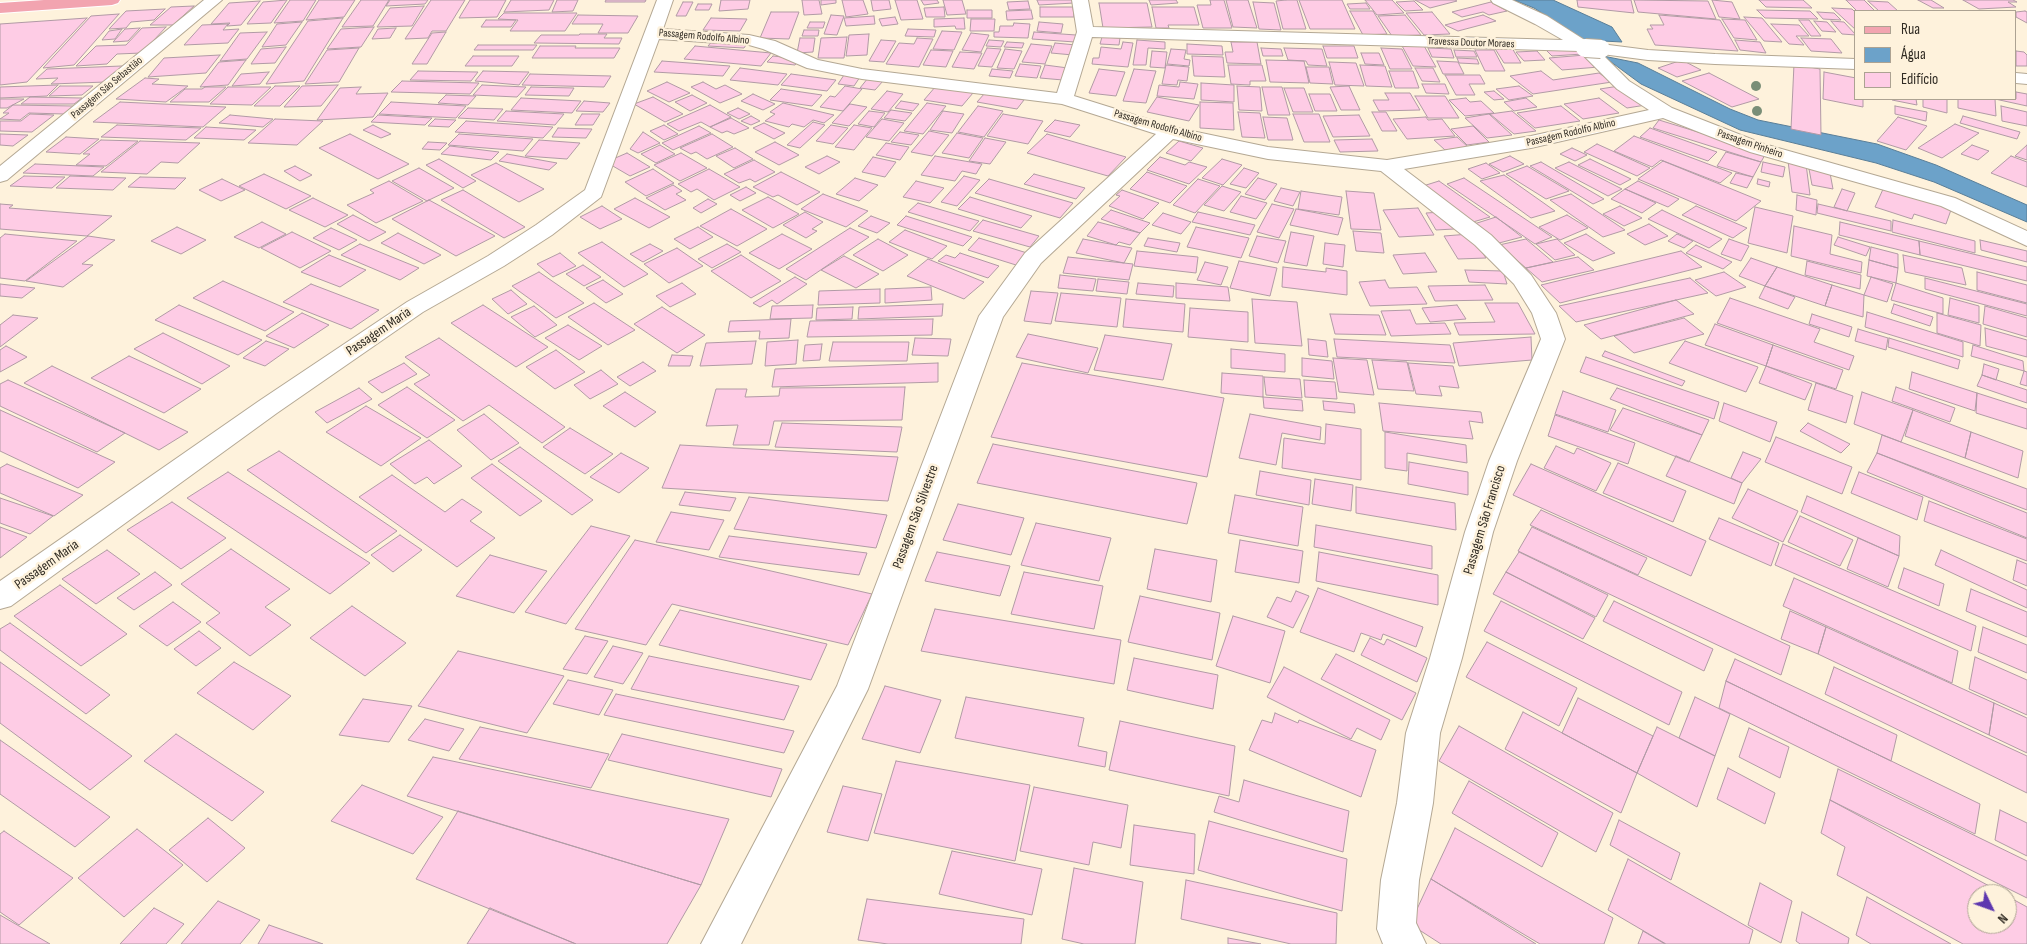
<!DOCTYPE html>
<html>
<head>
<meta charset="utf-8">
<style>
  body { margin:0 }
  #map { position:relative; width:2027px; height:944px; overflow:hidden; background:#fef2dc; font-family:"Sofia Sans Condensed",sans-serif }
  canvas { display:block }
  .legend { position:absolute; left:1854px; top:10px; width:162px; height:90px; box-sizing:border-box; background:#fef2dc; border:1px solid #aca292; margin:0; padding:6px 9px; list-style:none; font-size:15px; color:#302b23 }
  .legend li { display:flex; align-items:center; gap:10px; height:25px }
  .legend b { width:25px; border:1px solid #aca292 }
  .north { position:absolute; left:1967px; top:884px; width:50px; height:50px; box-sizing:border-box; background:#fef2dc; border:1px solid #aca292; border-radius:50%; rotate:132deg; font-size:14px; font-weight:700; line-height:20px; text-align:center; color:#302b23 }
  .north::after { content:''; display:block; margin:auto; width:18px; height:22px; background:#5d37af; clip-path:polygon(50% 0,100% 100%,50% 72%,0 100%) }
</style>
</head>
<body>
<div id="map">
<canvas width="2027" height="944"></canvas>
<ul class="legend">
<li><b style="height:6px;background:#f2a4b0"></b>Rua</li>
<li><b style="height:14px;background:#6ca2c9"></b>Água</li>
<li><b style="height:14px;background:#fecce5"></b>Edifício</li>
</ul>
<div class="north">N</div>
</div>
<script>
const context = document.querySelector('canvas').getContext('2d');
context.lineJoin = 'round';
function fill(path, color) {
  context.fillStyle = color;
  context.fill(path, 'evenodd');
}
function shape(rows) {
  const path = new Path2D();
  for (const r of rows) {
    path.moveTo(r[0], r[1]);
    for (let i = 2; i < r.length; i += 2) path.lineTo(r[i], r[i + 1]);
  }
  return path;
}
function stroke(path, color, width, dash) {
  context.strokeStyle = color;
  context.lineWidth = width;
  context.lineCap = dash ? 'butt' : 'round';
  context.setLineDash(dash || []);
  context.stroke(path);
}
function drawText(font, color, halo, rows, align = 'center') {
  context.font = font + ' "Sofia Sans Condensed",sans-serif';
  context.lineWidth = 5;
  context.setLineDash([]);
  context.textBaseline = 'middle';
  context.strokeStyle = halo;
  context.fillStyle = color;
  for (const [text, x, y, turn = 0] of rows) {
    context.save();
    context.translate(x, y);
    context.rotate((+turn || 0) * Math.PI / 180);
    context.textAlign = isNaN(turn) ? turn : align;
    if (halo) context.strokeText(text, 0, 0);
    context.fillText(text, 0, 0);
    context.restore();
  }
}
const water = shape([
  [1514,0,1553,0,1612,27,1622,42,1584,40,1534,8,1514,0],
  [1603,56,1638,63,1730,109,1758,120,1877,144,1936,165,2027,205,2027,222,1934,182,1876,163,1740,130,1641,84,1603,56]
]);
fill(water, '#6ca2c9');
stroke(water, '#5a7e97', 1);
const building = shape([
  [287,0,271,23,247,24,263,2,287,0],
  [290,0,316,0,303,21,274,23,290,0],
  [319,0,355,0,344,17,306,20,319,0],
  [361,0,389,0,373,26,342,27,361,0],
  [390,0,428,0,425,4,386,6,390,0],
  [431,0,465,0,446,31,432,31,428,38,405,39,431,0],
  [470,0,506,0,497,17,459,18,470,0],
  [511,0,554,0,549,10,504,12,511,0],
  [557,0,578,0,573,11,552,12,557,0],
  [606,0,646,0,645,2,605,2,606,0],
  [721,0,750,0,748,9,719,11,721,0],
  [802,0,819,0,822,14,804,15,802,0],
  [821,0,836,0,836,3,821,5,821,0],
  [842,0,863,0,868,14,846,17,842,0],
  [871,0,889,0,891,9,873,11,871,0],
  [895,0,917,0,923,19,901,20,895,0],
  [921,0,937,0,939,3,924,5,921,0],
  [943,0,962,0,966,14,947,15,943,0],
  [1037,0,1073,0,1074,3,1039,5,1037,0],
  [1149,0,1176,0,1178,3,1151,5,1149,0],
  [1210,0,1224,0,1232,28,1203,28,1197,5,1211,5,1210,0],
  [1226,0,1248,0,1257,28,1233,27,1226,0],
  [1286,0,1297,0,1306,29,1283,29,1276,1,1286,0],
  [1299,0,1342,0,1355,29,1310,29,1299,0],
  [1365,0,1392,0,1404,13,1377,15,1365,0],
  [1415,0,1455,0,1457,1,1430,8,1415,0],
  [1577,0,1631,0,1634,13,1578,7,1577,0],
  [1634,0,1708,1,1716,19,1638,12,1634,0],
  [1712,0,1732,2,1740,19,1719,17,1712,0],
  [1759,0,1803,0,1812,8,1766,7,1759,0],
  [1846,0,1864,0,1875,11,1857,11,1846,0],
  [1918,0,1931,0,1944,8,1933,8,1918,0],
  [1963,0,2013,0,2017,2,2008,2,2016,7,1979,9,1963,0],
  [260,1,241,25,227,26,230,23,211,24,229,3,260,1],
  [1028,1,1030,9,1009,10,1007,2,1028,1],
  [1414,1,1423,10,1405,11,1396,2,1414,1],
  [1868,1,1888,2,1898,11,1879,11,1868,1],
  [683,2,693,2,686,16,676,16,683,2],
  [1253,2,1274,3,1281,30,1259,29,1253,2],
  [1491,2,1507,11,1489,15,1483,12,1462,17,1452,12,1491,2],
  [1099,3,1147,3,1152,27,1103,28,1099,3],
  [1366,3,1370,9,1350,9,1347,4,1366,3],
  [698,4,712,4,709,10,695,10,698,4],
  [194,6,173,25,150,25,171,7,194,6],
  [424,6,412,26,377,27,390,8,424,6],
  [944,7,945,17,926,17,924,8,944,7],
  [1040,7,1073,7,1074,17,1040,17,1040,7],
  [1152,7,1194,7,1199,25,1168,25,1169,28,1156,28,1152,7],
  [1832,8,1852,9,1856,13,1856,30,1832,8],
  [165,9,154,20,131,22,126,28,109,29,126,11,165,9],
  [967,10,992,10,992,18,967,18,967,10],
  [1031,10,1033,19,1007,20,1006,11,1031,10],
  [1757,10,1810,11,1818,19,1765,18,1757,10],
  [1350,11,1373,11,1387,34,1363,35,1350,11],
  [2025,11,2027,12,2027,23,2016,17,2016,12,2025,11],
  [771,12,799,12,789,39,760,38,771,12],
  [1432,12,1450,34,1424,35,1406,13,1432,12],
  [1817,12,1834,13,1841,20,1823,19,1817,12],
  [504,13,577,13,565,31,510,31,518,20,498,19,504,13],
  [119,14,74,65,43,68,91,16,119,14],
  [578,15,638,16,628,33,598,33,603,24,572,24,578,15],
  [831,15,844,16,837,35,824,34,831,15],
  [1405,15,1421,35,1392,36,1378,16,1405,15],
  [1483,15,1496,21,1458,31,1445,25,1483,15],
  [1659,15,1720,20,1738,51,1655,45,1647,29,1653,29,1650,25,1664,25,1659,15],
  [874,16,875,24,846,26,844,18,874,16],
  [895,17,898,24,882,26,879,19,895,17],
  [1744,17,1762,18,1782,42,1764,41,1744,17],
  [87,18,27,82,0,85,0,24,87,18],
  [343,18,304,81,266,84,308,21,343,18],
  [711,18,747,19,740,31,703,30,711,18],
  [964,18,965,29,956,29,955,26,934,27,934,19,964,18],
  [971,19,995,19,994,31,970,31,971,19],
  [1722,19,1745,20,1757,40,1734,38,1722,19],
  [486,20,516,20,511,27,481,27,486,20],
  [1799,20,1809,20,1821,36,1811,36,1799,20],
  [1814,21,1827,22,1836,32,1822,31,1814,21],
  [1831,21,1844,22,1856,35,1842,34,1831,21],
  [302,22,286,45,262,47,277,24,302,22],
  [810,22,825,22,823,28,807,28,810,22],
  [1039,22,1063,24,1061,33,1037,31,1039,22],
  [1014,23,1030,24,1028,38,994,37,994,32,999,32,1000,26,1013,26,1014,23],
  [228,24,223,30,239,29,228,43,184,45,202,25,228,24],
  [1771,24,1799,25,1809,36,1796,36,1804,45,1789,44,1771,24],
  [166,27,142,53,117,54,107,64,76,66,96,46,126,45,142,28,166,27],
  [374,27,361,47,327,49,341,29,374,27],
  [140,28,128,41,113,42,125,29,140,28],
  [396,28,390,38,372,39,378,29,396,28],
  [122,29,115,39,102,40,109,31,122,29],
  [908,29,936,30,934,37,905,36,908,29],
  [804,30,819,30,818,36,802,36,804,30],
  [942,31,962,32,954,50,933,49,942,31],
  [267,32,247,59,220,61,240,33,267,32],
  [446,32,427,64,412,64,432,33,446,32],
  [1034,32,1076,35,1075,42,1032,39,1034,32],
  [971,33,989,35,981,52,962,50,971,33],
  [580,34,607,34,604,38,622,38,619,44,534,43,541,35,579,35,580,34],
  [869,34,867,55,846,56,849,35,869,34],
  [847,37,844,58,818,58,821,38,847,37],
  [1102,37,1120,38,1119,45,1100,44,1102,37],
  [800,38,815,38,813,52,797,53,800,38],
  [917,38,933,39,919,67,886,64,899,43,914,44,917,38],
  [1801,38,1831,39,1842,53,1811,51,1801,38],
  [713,40,748,42,744,48,708,46,713,40],
  [881,40,896,41,884,62,869,61,881,40],
  [989,40,1004,41,1001,47,986,46,989,40],
  [1137,40,1165,42,1165,49,1148,48,1146,65,1133,65,1137,40],
  [1735,40,1760,42,1766,53,1740,50,1735,40],
  [1007,42,1024,43,1022,48,1004,47,1007,42],
  [1123,42,1133,43,1128,67,1092,64,1093,58,1099,58,1101,47,1121,49,1123,42],
  [1231,42,1257,42,1261,64,1227,63,1225,52,1233,52,1231,42],
  [1055,43,1076,45,1073,55,1051,53,1055,43],
  [1031,44,1052,46,1045,64,1022,62,1031,44],
  [1187,44,1222,46,1223,55,1187,54,1187,44],
  [1401,44,1423,44,1436,67,1413,66,1401,44],
  [478,45,537,45,533,50,474,50,478,45],
  [540,46,576,46,575,48,620,48,614,58,532,58,540,46],
  [695,46,771,53,761,66,684,59,695,46],
  [1323,46,1354,46,1358,58,1327,58,1323,46],
  [286,47,275,63,251,64,261,49,286,47],
  [1494,47,1512,48,1521,63,1504,63,1494,47],
  [1575,47,1583,54,1552,56,1545,49,1575,47],
  [359,48,339,82,305,84,327,50,359,48],
  [987,48,1001,49,992,67,978,66,987,48],
  [1261,48,1281,49,1283,56,1263,56,1261,48],
  [1284,48,1322,49,1327,66,1308,65,1306,61,1288,60,1284,48],
  [1381,48,1402,49,1412,69,1390,69,1381,48],
  [1428,48,1451,49,1454,58,1432,57,1428,48],
  [1005,49,1022,51,1014,69,997,68,1005,49],
  [1171,49,1186,50,1184,59,1190,60,1189,66,1167,64,1171,49],
  [931,50,953,51,946,67,923,65,931,50],
  [1454,50,1474,51,1477,57,1456,57,1454,50],
  [1475,50,1494,50,1505,71,1485,71,1475,50],
  [1152,51,1167,52,1165,68,1150,67,1152,51],
  [1537,51,1545,60,1524,61,1516,52,1537,51],
  [2016,51,2024,52,2027,55,2027,66,2016,66,2016,51],
  [960,52,982,53,974,69,952,67,960,52],
  [1361,53,1379,53,1384,65,1365,64,1361,53],
  [220,55,206,73,148,77,164,58,220,55],
  [1585,55,1599,67,1562,70,1549,58,1585,55],
  [473,56,519,56,512,66,465,66,473,56],
  [773,56,800,59,795,65,767,62,773,56],
  [1192,56,1223,57,1225,77,1194,76,1192,56],
  [1457,58,1477,59,1479,64,1459,63,1457,58],
  [246,60,228,85,200,87,219,62,246,60],
  [1266,60,1304,61,1309,83,1270,82,1266,60],
  [1682,60,1701,70,1677,77,1658,68,1682,60],
  [662,61,730,66,723,76,654,72,662,61],
  [1437,61,1458,62,1464,74,1443,74,1437,61],
  [1329,62,1356,63,1364,86,1335,85,1329,62],
  [1020,64,1041,66,1037,78,1015,76,1020,64],
  [1794,64,1820,69,1821,135,1791,129,1794,64],
  [1045,65,1068,68,1063,80,1040,78,1045,65],
  [1166,65,1189,67,1187,81,1178,80,1177,85,1162,84,1166,65],
  [1228,65,1262,65,1266,81,1250,81,1250,85,1231,84,1228,65],
  [1360,65,1385,66,1392,87,1366,86,1360,65],
  [122,66,106,82,51,84,58,78,36,79,47,69,122,66],
  [1306,67,1329,67,1333,84,1310,83,1306,67],
  [740,68,787,74,778,85,730,80,740,68],
  [1415,68,1433,68,1440,82,1422,81,1415,68],
  [992,69,1013,71,1010,78,989,76,992,69],
  [1099,69,1125,72,1116,96,1089,93,1099,69],
  [1134,69,1156,71,1146,103,1123,101,1134,69],
  [418,71,478,72,471,81,410,80,418,71],
  [483,71,529,72,519,85,475,81,483,71],
  [1389,71,1413,71,1419,88,1395,88,1389,71],
  [1541,71,1553,80,1599,73,1612,82,1533,94,1510,76,1541,71],
  [269,72,260,84,232,86,241,74,269,72],
  [1824,72,1856,78,1856,99,1863,99,1863,107,1823,99,1824,72],
  [1709,73,1759,99,1732,107,1682,81,1709,73],
  [530,74,611,76,604,87,522,85,530,74],
  [791,74,836,80,827,91,781,85,791,74],
  [844,75,860,77,854,86,838,84,844,75],
  [1445,75,1480,75,1485,84,1469,84,1475,95,1456,95,1445,75],
  [145,78,159,79,152,84,188,86,166,102,116,99,145,78],
  [868,78,883,81,875,90,860,88,868,78],
  [402,81,479,83,470,94,391,92,402,81],
  [667,82,690,93,669,102,647,91,667,82],
  [703,82,716,89,725,85,742,94,720,103,691,87,703,82],
  [1180,82,1198,84,1194,99,1157,96,1159,85,1179,87,1180,82],
  [1201,83,1234,85,1234,102,1201,100,1201,83],
  [1422,84,1445,84,1449,94,1426,93,1422,84],
  [58,85,47,96,0,98,0,87,58,85],
  [338,85,321,106,284,107,302,86,338,85],
  [482,85,526,87,517,97,473,95,482,85],
  [60,86,93,86,82,95,49,96,60,86],
  [275,86,300,86,280,106,254,106,275,86],
  [845,86,862,89,843,111,820,107,830,96,835,97,845,86],
  [936,86,973,93,962,106,924,100,936,86],
  [1237,86,1260,87,1262,111,1239,110,1237,86],
  [1349,86,1360,110,1341,110,1330,87,1349,86],
  [1519,86,1533,96,1509,100,1496,89,1519,86],
  [1619,86,1646,105,1627,108,1600,89,1619,86],
  [205,87,226,87,209,102,170,102,185,89,202,89,205,87],
  [228,87,271,87,252,105,210,104,228,87],
  [361,87,356,94,388,93,373,117,317,120,340,88,361,87],
  [531,87,574,88,569,96,525,95,531,87],
  [1262,87,1282,87,1290,115,1268,115,1262,87],
  [1284,88,1304,88,1313,112,1293,112,1284,88],
  [781,89,822,95,812,106,770,100,781,89],
  [887,91,903,94,888,112,871,109,887,91],
  [1494,91,1504,99,1494,100,1484,92,1494,91],
  [2016,92,2027,94,2027,106,1995,99,1996,116,1958,108,1958,99,2016,99,2016,92],
  [985,93,1024,100,1017,109,977,102,985,93],
  [1385,93,1410,93,1420,110,1379,111,1373,100,1389,100,1385,93],
  [753,94,775,104,763,110,741,101,753,94],
  [1309,94,1330,94,1337,111,1315,111,1309,94],
  [446,95,476,96,468,105,438,103,446,95],
  [692,95,707,103,690,111,675,102,692,95],
  [1415,96,1445,96,1459,118,1428,118,1415,96],
  [30,97,82,98,74,104,21,104,30,97],
  [653,97,683,114,665,122,634,104,653,97],
  [1157,97,1199,105,1189,121,1147,112,1157,97],
  [521,98,581,101,572,113,511,110,521,98],
  [1466,98,1470,102,1481,101,1494,113,1465,116,1449,100,1466,98],
  [1526,98,1537,107,1514,111,1504,102,1526,98],
  [1599,98,1619,113,1583,119,1564,104,1599,98],
  [0,99,24,99,7,108,0,108,0,99],
  [1892,99,1916,99,1917,105,1892,100,1892,99],
  [1923,99,1947,99,1947,113,1923,107,1923,99],
  [584,101,610,103,603,112,576,111,584,101],
  [901,101,919,104,913,111,895,108,901,101],
  [120,102,226,107,203,127,93,122,120,102],
  [391,102,466,106,456,118,379,114,391,102],
  [1200,102,1233,103,1234,130,1200,128,1200,102],
  [783,103,834,115,824,123,813,120,804,127,792,124,789,127,765,121,775,114,770,112,783,103],
  [927,103,946,106,923,134,904,131,927,103],
  [850,104,867,107,849,126,832,123,850,104],
  [13,105,73,106,64,114,29,113,20,120,0,119,9,113,3,113,13,105],
  [710,105,731,117,710,127,701,122,679,131,667,124,710,105],
  [978,106,1003,111,984,137,958,132,978,106],
  [1561,106,1580,121,1535,128,1517,113,1561,106],
  [1895,106,1927,112,1926,121,1895,114,1895,106],
  [2001,106,2027,112,2027,126,2002,121,2001,106],
  [468,108,503,109,494,120,458,118,468,108],
  [738,108,750,114,739,119,727,113,738,108],
  [891,110,912,113,905,121,884,118,891,110],
  [506,111,564,114,555,125,497,121,506,111],
  [869,111,885,113,874,127,858,124,869,111],
  [943,111,964,114,952,133,930,130,943,111],
  [1512,111,1536,131,1514,134,1490,114,1512,111],
  [1238,112,1260,113,1265,138,1242,137,1238,112],
  [1372,112,1386,112,1397,131,1382,131,1372,112],
  [30,114,54,115,32,132,0,131,0,121,21,121,30,114],
  [582,114,600,114,593,125,575,125,582,114],
  [1003,114,1043,121,1028,144,987,136,1003,114],
  [1293,114,1319,114,1330,142,1304,142,1293,114],
  [1489,114,1512,135,1487,138,1465,118,1489,114],
  [230,115,273,119,263,127,219,123,230,115],
  [378,115,432,118,425,125,371,122,378,115],
  [1359,115,1370,136,1333,137,1323,116,1359,115],
  [751,116,760,121,751,125,741,121,751,116],
  [1963,116,2020,132,2017,139,1960,123,1963,116],
  [1263,117,1287,118,1293,140,1268,140,1263,117],
  [1426,117,1428,120,1442,119,1455,136,1407,139,1393,119,1426,117],
  [1898,117,1927,126,1906,150,1877,141,1898,117],
  [731,118,749,128,734,134,727,131,722,133,710,127,731,118],
  [275,119,323,121,297,145,248,143,275,119],
  [435,119,456,120,449,127,428,126,435,119],
  [882,119,904,123,889,141,866,137,882,119],
  [1055,120,1080,125,1070,137,1044,131,1055,120],
  [1659,120,1766,153,1761,162,1653,128,1659,120],
  [466,121,553,127,543,138,455,132,466,121],
  [813,122,825,125,800,148,787,145,813,122],
  [764,123,785,133,774,139,753,128,764,123],
  [1955,124,1979,133,1942,158,1918,148,1955,124],
  [117,125,201,128,186,140,101,137,117,125],
  [373,125,391,134,381,138,363,130,373,125],
  [664,125,678,134,664,140,650,131,664,125],
  [831,125,848,128,833,144,816,141,831,125],
  [854,125,872,128,854,150,835,147,854,125],
  [699,126,711,133,673,150,662,143,699,126],
  [1473,126,1489,142,1467,145,1451,129,1473,126],
  [206,127,256,130,244,140,194,138,206,127],
  [558,128,592,129,586,138,552,137,558,128],
  [1650,128,1717,152,1708,161,1640,137,1650,128],
  [929,131,949,135,932,156,911,152,929,131],
  [643,132,660,143,638,153,630,149,643,132],
  [900,132,919,135,911,145,891,142,900,132],
  [957,133,983,138,969,158,942,153,957,133],
  [0,134,28,135,13,146,0,145,0,134],
  [350,134,409,164,378,179,319,148,350,134],
  [459,134,533,139,523,151,448,145,459,134],
  [712,134,733,147,707,159,696,152,691,154,680,148,712,134],
  [1047,134,1126,157,1108,176,1027,153,1047,134],
  [1634,136,1732,173,1720,183,1661,160,1652,167,1614,151,1634,136],
  [66,137,99,139,80,154,46,152,66,137],
  [1457,137,1468,147,1445,150,1434,140,1457,137],
  [985,138,1006,142,990,164,969,161,985,138],
  [1372,139,1378,151,1340,152,1334,140,1372,139],
  [101,140,138,141,106,166,76,165,90,154,83,154,101,140],
  [539,140,580,143,567,159,525,156,539,140],
  [140,141,200,143,178,163,161,162,147,174,101,172,140,141],
  [1179,141,1203,148,1191,161,1166,153,1179,141],
  [428,142,447,143,440,150,422,149,428,142],
  [775,142,799,155,779,165,755,152,775,142],
  [886,143,909,147,900,160,876,155,886,143],
  [1597,144,1650,168,1637,176,1584,152,1597,144],
  [660,145,675,154,656,163,641,154,660,145],
  [1972,145,1989,151,1978,160,1961,154,1972,145],
  [2027,145,2027,160,2015,156,2027,145],
  [450,146,499,152,491,160,441,154,450,146],
  [735,148,753,159,734,168,716,156,735,148],
  [1572,148,1587,155,1575,161,1560,154,1572,148],
  [1726,152,1761,162,1753,177,1717,166,1726,152],
  [627,153,650,167,630,176,606,162,627,153],
  [681,153,707,168,680,181,654,165,681,153],
  [507,154,557,163,549,170,499,161,507,154],
  [827,156,840,162,819,174,805,167,827,156],
  [935,156,982,164,976,174,962,171,955,181,921,175,935,156],
  [1510,156,1524,164,1503,172,1489,164,1510,156],
  [2011,156,2027,162,2027,187,1991,173,2011,156],
  [873,157,896,162,885,177,862,172,873,157],
  [1160,157,1185,165,1189,162,1207,167,1189,184,1147,170,1160,157],
  [439,159,476,181,463,188,426,165,439,159],
  [1222,159,1242,165,1223,185,1202,178,1222,159],
  [1590,159,1631,179,1620,185,1578,165,1590,159],
  [754,160,775,172,755,182,750,179,739,183,724,174,754,160],
  [1663,161,1761,201,1736,221,1638,179,1663,161],
  [1788,161,1806,164,1810,195,1792,192,1788,161],
  [1541,162,1604,199,1593,204,1530,166,1541,162],
  [1569,162,1622,189,1608,196,1555,168,1569,162],
  [1763,162,1785,167,1783,177,1761,172,1763,162],
  [496,163,544,189,519,202,471,175,496,163],
  [1486,163,1500,173,1482,179,1468,169,1486,163],
  [35,164,104,167,93,176,23,173,35,164],
  [295,166,312,175,300,181,284,171,295,166],
  [1527,166,1569,191,1546,199,1506,174,1527,166],
  [419,168,454,188,427,201,392,181,419,168],
  [1244,168,1259,173,1246,188,1230,184,1244,168],
  [653,169,674,183,646,196,625,182,653,169],
  [709,169,740,187,714,200,697,189,691,192,678,184,709,169],
  [1809,169,1830,173,1833,189,1812,185,1809,169],
  [781,172,820,192,797,205,778,195,773,197,753,187,781,172],
  [1147,172,1187,186,1170,203,1130,189,1147,172],
  [1736,173,1753,177,1747,188,1730,183,1736,173],
  [264,174,311,196,286,209,239,186,264,174],
  [1034,174,1085,188,1076,199,1024,184,1034,174],
  [1504,175,1555,211,1531,218,1480,181,1504,175],
  [24,176,65,177,52,188,10,186,24,176],
  [70,176,126,178,113,190,56,188,70,176],
  [964,176,980,180,957,206,941,202,964,176],
  [140,177,186,178,175,189,128,187,140,177],
  [855,178,878,185,859,201,836,194,855,178],
  [1258,178,1277,184,1265,200,1245,194,1258,178],
  [1464,178,1552,237,1535,244,1447,184,1464,178],
  [222,179,245,190,221,201,199,190,222,179],
  [989,179,1073,203,1060,218,975,193,989,179],
  [1198,179,1220,186,1195,213,1173,205,1198,179],
  [1758,179,1770,182,1769,187,1757,184,1758,179],
  [389,181,423,201,376,223,347,205,374,193,370,190,389,181],
  [916,181,944,188,930,203,903,197,916,181],
  [1439,181,1490,217,1473,222,1423,186,1439,181],
  [1638,181,1679,199,1668,207,1625,189,1638,181],
  [673,185,682,191,676,194,686,200,665,210,646,198,673,185],
  [1222,186,1241,192,1224,211,1204,205,1222,186],
  [746,187,756,193,740,201,730,195,746,187],
  [1884,187,1952,207,1946,224,1914,214,1912,219,1875,207,1884,187],
  [1281,188,1300,192,1293,206,1274,201,1281,188],
  [1625,189,1656,203,1642,213,1611,199,1625,189],
  [1842,189,1855,193,1847,211,1834,207,1842,189],
  [463,190,525,227,504,238,441,200,463,190],
  [1122,190,1159,203,1143,219,1109,206,1120,196,1116,195,1122,190],
  [1301,191,1342,197,1339,215,1298,209,1301,191],
  [1346,191,1374,193,1381,230,1351,229,1346,191],
  [823,194,868,211,846,227,801,209,823,194],
  [1571,194,1625,230,1603,237,1550,200,1571,194],
  [1797,195,1817,200,1816,215,1796,210,1797,195],
  [1241,196,1267,203,1256,219,1230,212,1241,196],
  [768,197,799,214,773,228,742,210,768,197],
  [970,197,1032,216,1021,228,958,209,970,197],
  [313,198,348,215,325,227,289,210,313,198],
  [635,198,670,217,649,228,614,209,635,198],
  [708,199,717,204,701,213,693,208,708,199],
  [429,200,495,236,456,256,392,219,429,200],
  [918,203,979,221,970,231,908,212,918,203],
  [0,204,13,205,9,208,112,216,87,236,0,229,0,204],
  [1272,204,1294,209,1279,238,1257,232,1272,204],
  [1818,204,1891,221,1891,231,1817,213,1818,204],
  [602,206,622,219,600,229,580,217,602,206],
  [1620,206,1642,218,1624,226,1603,214,1620,206],
  [1696,206,1747,228,1733,238,1682,215,1696,206],
  [1755,207,1793,216,1787,253,1748,243,1755,207],
  [1418,208,1434,235,1399,237,1383,210,1418,208],
  [731,209,767,229,737,246,700,226,731,209],
  [1296,209,1343,218,1338,235,1290,225,1296,209],
  [1111,210,1150,223,1140,233,1101,219,1111,210],
  [1662,210,1722,239,1709,248,1648,219,1662,210],
  [805,212,823,222,812,229,817,231,806,238,783,225,805,212],
  [1198,212,1255,225,1250,235,1192,222,1198,212],
  [1443,212,1454,229,1436,230,1426,213,1443,212],
  [1163,213,1191,222,1181,234,1152,225,1163,213],
  [353,215,386,232,369,241,337,224,353,215],
  [1567,215,1588,228,1560,240,1539,227,1567,215],
  [871,216,890,223,877,233,858,226,871,216],
  [906,216,972,237,963,246,897,225,906,216],
  [1496,217,1522,237,1499,243,1474,224,1496,217],
  [983,220,1039,236,1030,247,973,231,983,220],
  [1893,220,1975,241,1975,253,1892,232,1893,220],
  [262,222,286,234,259,248,234,237,262,222],
  [1098,222,1140,233,1130,245,1119,242,1116,245,1087,236,1098,222],
  [1840,222,1919,241,1920,255,1839,235,1840,222],
  [1649,224,1668,236,1645,245,1627,234,1649,224],
  [1794,226,1832,235,1830,254,1862,262,1861,273,1791,256,1794,226],
  [177,227,206,240,181,254,151,241,177,227],
  [698,227,713,237,690,249,674,239,698,227],
  [1196,227,1249,238,1241,258,1187,247,1196,227],
  [331,228,357,240,339,250,313,238,331,228],
  [850,228,869,237,806,280,786,269,850,228],
  [905,230,947,246,932,259,889,242,905,230],
  [1353,231,1381,233,1384,253,1356,251,1353,231],
  [292,232,331,251,300,268,261,248,292,232],
  [1291,232,1314,236,1307,266,1284,262,1291,232],
  [398,233,441,255,424,264,381,243,398,233],
  [5,234,77,241,25,281,0,278,0,238,5,234],
  [782,234,812,249,779,269,749,253,782,234],
  [1470,234,1486,258,1458,259,1444,236,1470,234],
  [1586,234,1615,253,1593,261,1564,243,1586,234],
  [1677,234,1693,241,1684,248,1668,241,1677,234],
  [88,236,115,240,82,264,93,265,63,287,26,281,88,236],
  [1257,236,1286,241,1278,263,1249,256,1257,236],
  [1838,237,1870,247,1866,256,1834,245,1838,237],
  [979,238,1027,253,1016,265,968,250,979,238],
  [1148,238,1180,243,1177,252,1144,246,1148,238],
  [878,239,908,255,883,271,853,255,878,239],
  [1083,239,1132,248,1124,263,1076,253,1083,239],
  [1526,239,1553,262,1526,268,1499,245,1526,239],
  [1557,239,1575,255,1555,260,1536,244,1557,239],
  [1729,239,1749,246,1741,261,1721,254,1729,239],
  [1980,240,2027,251,2027,262,1981,250,1980,240],
  [1919,241,2027,267,2027,281,1920,255,1919,241],
  [602,242,648,274,624,287,578,253,602,242],
  [1325,243,1345,245,1343,267,1323,264,1325,243],
  [360,244,419,268,400,280,341,255,360,244],
  [650,244,663,251,643,262,630,254,650,244],
  [727,244,741,252,712,268,698,259,727,244],
  [1696,245,1732,262,1723,269,1686,253,1696,245],
  [1871,247,1898,254,1898,268,1869,260,1871,247],
  [677,248,703,266,669,283,644,264,677,248],
  [1137,251,1198,257,1196,273,1134,266,1137,251],
  [1681,251,1702,267,1560,303,1541,285,1681,251],
  [560,253,576,266,553,277,537,264,560,253],
  [960,253,999,266,988,278,938,261,946,255,955,258,960,253],
  [1425,253,1437,272,1403,274,1393,255,1425,253],
  [329,255,366,270,340,287,301,272,329,255],
  [741,255,781,281,751,298,711,271,741,255],
  [1903,255,1962,268,1966,285,1905,272,1903,255],
  [844,256,879,274,856,288,821,270,844,256],
  [1068,257,1133,264,1129,280,1063,273,1068,257],
  [1578,257,1594,270,1542,282,1526,268,1578,257],
  [1751,258,1777,267,1765,286,1739,276,1751,258],
  [928,259,984,282,964,299,907,276,928,259],
  [1869,260,1898,268,1896,283,1867,276,1869,260],
  [1239,261,1277,268,1270,296,1230,288,1239,261],
  [1807,261,1861,275,1860,289,1805,275,1807,261],
  [1205,262,1228,267,1221,285,1197,280,1205,262],
  [583,265,601,277,584,286,566,274,583,265],
  [1283,267,1326,272,1326,268,1347,271,1347,295,1282,287,1283,267],
  [1777,267,1832,285,1825,306,1765,286,1777,267],
  [1465,270,1503,271,1507,284,1469,282,1465,270],
  [539,272,584,303,556,318,512,286,539,272],
  [1724,272,1746,287,1716,296,1695,280,1724,272],
  [1977,272,2027,285,2027,303,1977,290,1977,272],
  [1060,275,1096,279,1093,291,1058,288,1060,275],
  [795,277,807,284,777,304,772,300,760,307,753,303,795,277],
  [1871,277,1893,284,1887,302,1864,295,1871,277],
  [1690,278,1708,293,1576,322,1559,306,1690,278],
  [1925,278,2027,304,2027,316,1925,289,1925,278],
  [1098,279,1129,282,1127,294,1096,291,1098,279],
  [603,280,623,294,606,303,586,288,603,280],
  [1385,280,1389,288,1417,287,1427,304,1370,306,1359,282,1385,280],
  [223,281,294,312,265,331,193,298,223,281],
  [682,283,696,294,670,307,656,296,682,283],
  [1138,283,1174,286,1173,297,1136,294,1138,283],
  [1176,283,1228,287,1230,301,1176,298,1176,283],
  [1896,283,1943,298,1943,314,1891,300,1896,283],
  [0,284,35,288,22,298,0,296,0,284],
  [311,284,379,310,351,329,283,302,311,284],
  [1485,285,1493,300,1435,301,1428,286,1485,285],
  [1832,285,1864,295,1863,317,1825,306,1832,285],
  [1765,286,1795,297,1788,309,1759,298,1765,286],
  [931,287,932,300,885,303,885,289,931,287],
  [880,289,880,303,818,305,819,291,880,289],
  [511,290,527,304,508,314,492,299,511,290],
  [1031,291,1058,293,1051,324,1024,321,1031,291],
  [1061,293,1121,298,1117,327,1055,321,1061,293],
  [1730,298,1820,329,1814,342,1854,356,1849,370,1717,323,1730,298],
  [1950,298,1979,306,1979,323,1948,315,1950,298],
  [1126,299,1185,304,1183,332,1123,327,1126,299],
  [1252,299,1297,302,1302,346,1255,343,1252,299],
  [1676,300,1694,314,1601,339,1584,325,1676,300],
  [594,303,635,330,608,345,568,317,594,303],
  [1485,303,1518,303,1535,334,1459,335,1454,323,1495,322,1485,303],
  [943,304,942,316,858,319,859,307,943,304],
  [1894,304,1933,317,1930,326,1891,313,1894,304],
  [179,305,262,340,238,355,155,320,179,305],
  [483,305,548,347,516,367,451,323,483,305],
  [813,305,812,318,770,319,772,306,813,305],
  [1457,305,1466,319,1430,322,1422,308,1457,305],
  [534,306,557,325,535,337,511,317,534,306],
  [1985,306,2027,318,2027,337,1983,324,1985,306],
  [662,307,705,335,677,353,634,324,662,307],
  [853,307,852,319,816,320,817,308,853,307],
  [1190,308,1248,312,1248,342,1188,337,1190,308],
  [1410,310,1416,324,1445,323,1451,334,1391,336,1381,311,1410,310],
  [1867,312,1963,342,1963,357,1865,327,1867,312],
  [302,313,329,325,294,348,266,336,302,313],
  [1937,313,1981,325,1980,346,1937,333,1937,313],
  [1330,314,1379,315,1386,335,1335,334,1330,314],
  [1812,314,1852,327,1849,337,1809,324,1812,314],
  [13,315,38,318,0,347,0,325,13,315],
  [1684,318,1704,334,1634,353,1614,336,1684,318],
  [791,319,789,338,759,339,760,331,728,332,730,321,791,319],
  [933,319,932,335,807,337,810,321,933,319],
  [1715,324,1773,345,1766,366,1705,345,1715,324],
  [568,325,602,346,579,360,545,338,568,325],
  [1985,328,2027,340,2027,357,1986,346,1985,328],
  [1858,329,1888,338,1886,350,1855,341,1858,329],
  [163,333,230,366,202,384,134,349,163,333],
  [1028,334,1098,348,1088,373,1016,357,1028,334],
  [1105,335,1172,344,1163,380,1094,370,1105,335],
  [1531,337,1532,360,1459,366,1453,343,1531,337],
  [439,338,565,427,542,443,489,405,463,421,414,384,430,375,405,357,439,338],
  [915,338,951,339,948,356,912,355,915,338],
  [1889,338,1960,360,1958,369,1888,347,1889,338],
  [1308,339,1326,341,1328,357,1309,355,1308,339],
  [1334,339,1450,345,1455,363,1337,357,1334,339],
  [798,340,796,364,765,366,767,342,798,340],
  [266,341,289,349,265,366,243,358,266,341],
  [756,341,752,364,700,366,706,343,756,341],
  [1685,341,1758,367,1746,392,1669,363,1685,341],
  [833,342,909,342,907,361,829,361,833,342],
  [822,344,820,360,803,361,805,345,822,344],
  [1773,345,1843,370,1836,389,1766,366,1773,345],
  [1973,345,2023,361,2024,371,1971,356,1973,345],
  [6,346,27,357,0,372,0,350,6,346],
  [1231,349,1285,354,1285,372,1231,368,1231,349],
  [556,350,585,372,555,389,526,367,556,350],
  [1605,351,1685,381,1682,386,1602,356,1605,351],
  [672,355,693,356,690,366,668,366,672,355],
  [129,356,201,389,164,413,91,378,129,356],
  [1586,357,1719,402,1714,419,1580,372,1586,357],
  [1302,358,1332,361,1334,379,1302,376,1302,358],
  [1333,358,1367,360,1374,395,1339,392,1333,358],
  [1372,360,1407,362,1414,391,1378,389,1372,360],
  [643,362,656,371,630,386,617,377,643,362],
  [404,363,417,374,382,393,368,382,404,363],
  [938,363,938,382,772,387,775,369,938,363],
  [1022,363,1224,398,1207,477,991,437,1022,363],
  [1408,363,1453,366,1459,388,1439,386,1442,396,1416,394,1408,363],
  [1984,364,1999,369,1996,380,1982,375,1984,364],
  [52,366,188,432,159,450,24,383,52,366],
  [1766,366,1812,384,1805,400,1759,383,1766,366],
  [601,370,618,384,590,399,574,385,601,370],
  [2024,371,2027,372,2027,386,2020,384,2024,371],
  [1912,372,1977,393,1975,411,1909,389,1912,372],
  [1222,373,1263,376,1263,397,1221,393,1222,373],
  [1982,375,2027,390,2027,403,1977,386,1982,375],
  [1264,377,1300,379,1302,398,1266,395,1264,377],
  [8,380,125,433,97,452,0,406,0,384,8,380],
  [1304,380,1335,382,1337,399,1305,397,1304,380],
  [1816,383,1853,396,1846,423,1808,410,1816,383],
  [407,387,455,420,427,438,378,405,407,387],
  [905,387,902,420,774,421,769,445,733,445,738,425,706,426,716,389,747,389,745,397,779,396,780,388,905,387],
  [1896,387,1955,408,1950,422,1892,401,1896,387],
  [359,388,372,399,327,423,315,412,359,388],
  [1617,388,1709,420,1702,435,1610,399,1617,388],
  [1563,391,1616,410,1608,432,1555,414,1563,391],
  [625,392,656,412,635,427,603,406,625,392],
  [1862,392,1913,410,1901,442,1854,424,1862,392],
  [1977,393,2027,409,2027,429,1976,413,1977,393],
  [1263,397,1302,400,1303,411,1264,408,1263,397],
  [1323,401,1354,404,1355,413,1324,410,1323,401],
  [1379,403,1481,412,1483,423,1469,421,1473,439,1383,431,1379,403],
  [1724,403,1777,422,1770,442,1719,421,1724,403],
  [366,406,421,438,381,466,326,432,366,406],
  [1623,408,1702,435,1689,462,1610,430,1623,408],
  [0,410,115,462,78,488,0,451,0,410],
  [1913,410,1971,432,1965,458,1905,436,1913,410],
  [484,414,519,443,491,460,457,430,484,414],
  [1250,414,1321,427,1320,440,1282,433,1276,465,1239,458,1250,414],
  [1555,415,1635,443,1628,464,1548,436,1555,415],
  [782,423,902,427,897,452,775,447,782,423],
  [1808,423,1850,444,1841,453,1800,431,1808,423],
  [1326,424,1361,429,1361,480,1282,468,1284,438,1325,444,1326,424],
  [570,428,613,454,585,474,543,447,570,428],
  [1385,432,1466,445,1467,463,1407,453,1407,471,1385,468,1385,432],
  [1971,432,2023,451,2018,478,1965,458,1971,432],
  [1882,435,2027,489,2027,510,1877,453,1882,435],
  [1776,437,1852,467,1842,494,1765,462,1776,437],
  [429,440,462,466,434,484,427,477,415,484,390,464,429,440],
  [993,444,1197,483,1187,524,977,483,993,444],
  [680,445,898,457,888,501,662,488,680,445],
  [1556,446,1574,454,1577,448,1611,463,1596,491,1544,468,1556,446],
  [520,447,593,500,572,515,498,461,520,447],
  [279,451,397,531,366,553,247,470,279,451],
  [1743,452,1761,459,1742,483,1731,478,1743,452],
  [621,453,649,468,619,493,590,477,621,453],
  [1877,453,2027,513,2027,538,1867,472,1877,453],
  [1676,456,1742,483,1734,504,1666,476,1676,456],
  [1409,462,1468,472,1468,495,1408,484,1409,462],
  [1618,463,1686,491,1673,522,1603,493,1618,463],
  [7,464,83,495,54,516,0,493,0,468,7,464],
  [492,464,542,501,520,516,471,478,492,464],
  [1531,464,1706,541,1691,576,1513,495,1531,464],
  [1260,471,1311,480,1309,505,1256,495,1260,471],
  [228,472,370,563,330,594,187,498,228,472],
  [1859,472,1923,497,1917,520,1851,493,1859,472],
  [392,475,445,512,462,499,482,512,470,521,495,538,457,567,359,497,392,475],
  [1315,479,1353,485,1351,511,1312,504,1315,479],
  [1356,487,1455,503,1456,530,1356,513,1356,487],
  [1748,489,1798,511,1783,542,1732,518,1748,489],
  [685,492,736,498,730,511,679,505,685,492],
  [1235,495,1303,507,1298,546,1228,533,1235,495],
  [1807,496,1900,536,1899,556,1801,512,1807,496],
  [749,497,887,515,876,548,734,529,749,497],
  [0,498,53,516,30,534,0,523,0,498],
  [1929,501,2027,539,2027,561,1924,521,1929,501],
  [172,502,226,538,181,569,127,530,172,502],
  [958,504,1024,518,1011,555,943,540,958,504],
  [1541,510,1647,558,1638,575,1530,525,1541,510],
  [671,512,724,520,709,550,656,542,671,512],
  [1800,516,1853,540,1840,566,1788,542,1800,516],
  [1719,518,1779,543,1771,566,1709,539,1719,518],
  [1036,523,1111,538,1099,581,1021,565,1036,523],
  [1316,525,1432,546,1432,569,1314,547,1316,525],
  [591,526,630,536,566,624,525,612,591,526],
  [0,527,27,537,0,558,0,527],
  [1532,527,1790,646,1781,675,1518,551,1532,527],
  [400,535,422,550,393,572,371,555,400,535],
  [729,536,867,553,859,575,719,557,729,536],
  [1858,538,1899,556,1888,587,1847,569,1858,538],
  [635,540,872,594,848,645,672,604,646,645,575,629,635,540],
  [1240,540,1303,551,1299,583,1235,572,1240,540],
  [1783,544,1976,626,1971,651,1775,565,1783,544],
  [231,549,290,589,265,607,291,625,250,656,206,623,220,613,181,584,231,549],
  [1155,549,1217,560,1211,602,1147,589,1155,549],
  [107,550,140,574,96,604,62,579,107,550],
  [1941,550,2027,590,2027,608,1935,565,1941,550],
  [937,552,1010,566,1000,596,925,581,937,552],
  [1319,552,1438,575,1438,605,1316,581,1319,552],
  [1519,552,1608,595,1596,617,1506,572,1519,552],
  [490,555,547,571,514,613,456,596,490,555],
  [2017,560,2027,564,2027,586,2013,580,2017,560],
  [1904,568,1944,584,1939,606,1898,588,1904,568],
  [155,572,172,585,134,610,117,598,155,572],
  [1024,572,1103,586,1094,629,1011,614,1024,572],
  [1506,572,1595,618,1583,639,1493,594,1506,572],
  [1794,578,1958,651,1952,683,1783,606,1794,578],
  [60,585,127,634,81,666,14,616,60,585],
  [1318,588,1423,627,1416,647,1383,634,1381,640,1361,633,1354,652,1300,632,1318,588],
  [1971,589,2027,612,2027,637,1966,611,1971,589],
  [1296,591,1309,596,1293,628,1267,617,1277,597,1291,602,1296,591],
  [1140,596,1220,613,1212,660,1128,642,1140,596],
  [1501,601,1682,692,1669,725,1484,631,1501,601],
  [1614,601,1713,649,1704,671,1603,621,1614,601],
  [173,602,201,622,167,646,139,626,173,602],
  [352,606,406,643,365,676,310,638,352,606],
  [935,609,1121,640,1114,684,921,651,935,609],
  [680,610,827,644,811,680,659,645,680,610],
  [1790,611,1826,627,1818,654,1781,639,1790,611],
  [1233,616,1285,631,1270,683,1216,666,1233,616],
  [10,623,110,695,86,714,0,650,0,629,10,623],
  [1826,627,1994,703,1989,735,1818,654,1826,627],
  [1983,627,2027,645,2027,673,1978,652,1983,627],
  [199,631,221,648,196,666,174,649,199,631],
  [585,636,608,641,587,674,563,669,585,636],
  [1370,638,1384,645,1387,639,1427,658,1417,682,1361,655,1370,638],
  [1487,642,1577,688,1559,726,1466,677,1487,642],
  [613,646,643,653,623,684,594,677,613,646],
  [458,651,564,676,527,733,418,706,458,651],
  [1336,654,1416,693,1402,720,1321,679,1336,654],
  [649,656,799,686,784,720,631,689,649,656],
  [1975,657,2027,680,2027,715,1969,689,1975,657],
  [1134,658,1218,675,1213,709,1127,690,1134,658],
  [1735,659,1897,735,1891,761,1726,681,1735,659],
  [0,662,132,756,90,790,0,723,0,662],
  [234,662,291,696,253,730,197,693,234,662],
  [1284,667,1390,720,1381,740,1357,728,1351,739,1267,697,1284,667],
  [1834,667,2027,756,2027,793,1825,694,1834,667],
  [568,680,613,690,599,715,553,704,568,680],
  [1726,681,1980,804,1975,834,1719,708,1726,681],
  [885,686,941,700,920,753,862,739,885,686],
  [616,694,794,731,784,753,604,715,616,694],
  [966,697,1084,718,1078,746,1107,752,1105,767,955,738,966,697],
  [1695,697,1730,714,1715,756,1679,738,1695,697],
  [1578,698,1653,736,1637,773,1562,733,1578,698],
  [363,699,412,706,389,742,339,735,363,699],
  [1994,703,2027,718,2027,753,1989,735,1994,703],
  [1523,712,1637,773,1621,813,1505,749,1523,712],
  [1275,713,1298,723,1299,720,1376,750,1361,797,1249,750,1262,720,1272,723,1275,713],
  [425,719,464,729,449,751,408,740,425,719],
  [1120,721,1235,746,1229,796,1109,770,1120,721],
  [1459,726,1613,813,1596,852,1439,761,1459,726],
  [480,727,609,754,591,788,459,759,480,727],
  [1657,727,1715,756,1697,807,1637,773,1657,727],
  [1749,728,1789,747,1780,778,1739,757,1749,728],
  [176,734,264,792,232,821,144,761,176,734],
  [622,734,782,769,771,797,608,760,622,734],
  [0,740,110,817,75,847,0,794,0,740],
  [433,757,729,819,701,885,407,796,433,757],
  [896,761,1030,785,1015,861,874,833,896,761],
  [1728,768,1775,793,1765,824,1717,799,1728,768],
  [1838,769,2027,861,2027,898,1830,800,1838,769],
  [1244,780,1349,811,1343,852,1214,812,1219,796,1239,802,1244,780],
  [1469,781,1558,833,1542,867,1452,813,1469,781],
  [362,785,443,817,413,854,331,821,362,785],
  [843,786,882,794,868,841,827,832,843,786],
  [1034,787,1128,805,1121,848,1093,842,1089,865,1020,851,1034,787],
  [1830,800,2004,894,1977,894,1977,924,2007,924,2007,896,2027,907,2027,944,1963,944,1837,875,1845,847,1821,833,1830,800],
  [2000,810,2027,823,2027,856,1995,840,2000,810],
  [458,811,701,885,667,944,576,944,416,879,458,811],
  [208,818,245,848,207,882,169,850,208,818],
  [1619,820,1680,853,1671,880,1610,845,1619,820],
  [1209,821,1347,859,1342,911,1198,870,1209,821],
  [1134,825,1195,834,1194,874,1130,865,1134,825],
  [1455,828,1613,918,1604,944,1540,944,1431,879,1455,828],
  [137,829,183,865,124,917,78,878,137,829],
  [4,831,73,878,19,925,0,912,0,834,4,831],
  [952,851,1042,869,1032,915,939,894,952,851],
  [1628,859,1753,930,1749,944,1666,944,1608,910,1628,859],
  [1074,868,1143,882,1135,944,1084,944,1062,939,1074,868],
  [1431,879,1536,944,1441,944,1410,924,1431,879],
  [1186,880,1337,913,1336,944,1291,944,1181,919,1186,880],
  [1760,883,1792,901,1781,943,1748,925,1760,883],
  [1867,897,1951,944,1871,944,1856,935,1867,897],
  [867,899,1024,919,1021,944,888,944,858,940,867,899],
  [218,901,260,920,240,944,181,944,218,901],
  [154,908,184,924,166,944,120,944,154,908],
  [490,908,576,944,467,944,490,908],
  [1802,912,1849,938,1848,944,1800,944,1796,941,1802,912],
  [0,915,50,944,0,944,0,915],
  [269,925,323,944,258,944,269,925],
  [1643,931,1665,944,1638,944,1643,931],
  [1228,938,1261,944,1228,944,1228,938]
]);
fill(building, '#fecce5');
stroke(building, '#b19aa5', 1);
const minor = shape([
  [204,0,222,0,7,180,0,182,0,166,204,0],
  [657,0,673,0,663,29,749,35,775,41,818,60,862,69,1057,93,1077,32,1072,0,1088,0,1093,27,1563,40,1535,24,1493,3,1491,0,1512,0,1547,16,1594,46,1601,44,1648,50,1715,54,1856,59,1856,69,1715,64,1648,60,1602,54,1629,81,1672,108,1764,144,1955,198,2027,231,2027,246,1941,206,1750,152,1663,118,1531,148,1404,169,1491,235,1531,275,1556,313,1565,339,1517,461,1493,532,1462,658,1440,733,1433,803,1419,880,1416,923,1426,944,1383,944,1377,929,1381,880,1397,803,1406,733,1430,658,1465,532,1489,461,1541,339,1532,313,1514,284,1475,245,1381,171,1268,159,1173,139,1041,263,1003,317,868,689,741,944,701,944,837,686,979,316,1025,253,1156,134,1062,104,862,79,807,68,763,49,749,45,659,39,601,197,552,235,504,266,423,312,277,413,11,606,0,609,0,581,259,401,407,302,488,256,536,225,585,190,657,0],
  [1092,37,1579,51,1617,89,1649,110,1531,136,1387,160,1268,147,1173,127,1074,96,1092,37],
  [2016,73,2027,74,2027,84,2016,83,2016,73]
]);
const major = shape([
  [44,0,120,0,118,3,112,5,0,13,0,3,44,0]
]);
stroke(minor, '#b4a894', 2);
stroke(major, '#fff', 2);
fill(minor, '#fff');
fill(major, '#f2a4b0');
const minorBridge = shape([
  [1585,48,1601,49]
]);
stroke(minorBridge, '#b4a894', 20, []);
stroke(minorBridge, '#fff', 18);
context.fillStyle = '#798e77';
for (const [x, y] of [
  [1756,86],
  [1757,111]
]) {
  context.beginPath();
  context.arc(x, y, 5, 0, 2 * Math.PI);
  context.fill();
}
drawText('11px', '#302b23', '#fef2dc', [
  ["Passagem Rodolfo Albino",704,37,5],
  ["Travessa Doutor Moraes",1471,43,2],
  ["Passagem São Sebastião",107,88,-40],
  ["Passagem Rodolfo Albino",1158,126,16],
  ["Passagem Rodolfo Albino",1571,133,-13],
  ["Passagem Pinheiro",1750,144,19]
]);
drawText('14px', '#302b23', '#fef2dc', [
  ["Passagem Maria",379,332,-34],
  ["Passagem São Silvestre",916,517,-70],
  ["Passagem São Francisco",1485,520,-73],
  ["Passagem Maria",47,565,-35]
]);
</script>
</body>
</html>
